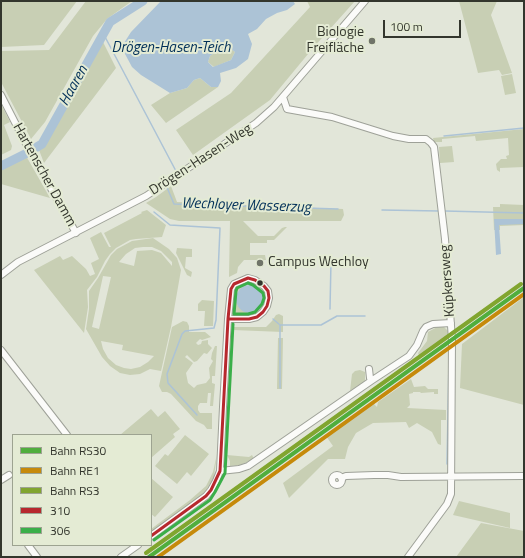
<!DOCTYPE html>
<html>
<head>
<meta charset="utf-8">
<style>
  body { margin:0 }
  #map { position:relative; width:525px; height:558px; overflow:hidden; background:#e2e6d9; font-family:"Titillium Web",sans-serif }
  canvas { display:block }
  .frame { position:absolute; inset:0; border:2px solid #33362d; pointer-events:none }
  .legend { position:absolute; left:12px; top:434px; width:140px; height:112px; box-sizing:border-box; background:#e4ebd4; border:1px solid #9da391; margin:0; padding:5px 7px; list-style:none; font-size:12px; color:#33362d }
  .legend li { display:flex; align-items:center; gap:8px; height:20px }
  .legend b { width:20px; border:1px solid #9da391 }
  .scale { position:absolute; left:383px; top:20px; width:78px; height:18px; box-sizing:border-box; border:2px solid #33362d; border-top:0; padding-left:5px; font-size:12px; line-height:14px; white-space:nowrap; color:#33362d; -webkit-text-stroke:3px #e4ebd4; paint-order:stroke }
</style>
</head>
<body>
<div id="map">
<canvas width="525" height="558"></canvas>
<div class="frame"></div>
<ul class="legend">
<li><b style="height:5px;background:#50ae3d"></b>Bahn RS30</li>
<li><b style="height:5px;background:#c68a0b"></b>Bahn RE1</li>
<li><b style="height:5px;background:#81a52f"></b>Bahn RS3</li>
<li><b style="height:5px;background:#b7282e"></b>310</li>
<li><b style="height:5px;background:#3aaf49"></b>306</li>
</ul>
<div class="scale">100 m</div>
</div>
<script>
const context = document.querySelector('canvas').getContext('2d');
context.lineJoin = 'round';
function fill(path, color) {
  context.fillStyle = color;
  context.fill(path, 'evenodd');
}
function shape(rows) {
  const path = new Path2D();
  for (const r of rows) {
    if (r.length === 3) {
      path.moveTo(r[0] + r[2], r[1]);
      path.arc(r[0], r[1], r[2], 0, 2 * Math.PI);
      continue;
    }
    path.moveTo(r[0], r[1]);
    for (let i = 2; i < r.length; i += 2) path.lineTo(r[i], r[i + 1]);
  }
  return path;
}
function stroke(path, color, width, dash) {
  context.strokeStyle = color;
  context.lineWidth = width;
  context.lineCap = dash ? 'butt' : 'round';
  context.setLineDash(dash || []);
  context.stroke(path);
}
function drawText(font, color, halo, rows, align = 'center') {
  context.font = font + ' "Titillium Web",sans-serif';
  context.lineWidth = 4;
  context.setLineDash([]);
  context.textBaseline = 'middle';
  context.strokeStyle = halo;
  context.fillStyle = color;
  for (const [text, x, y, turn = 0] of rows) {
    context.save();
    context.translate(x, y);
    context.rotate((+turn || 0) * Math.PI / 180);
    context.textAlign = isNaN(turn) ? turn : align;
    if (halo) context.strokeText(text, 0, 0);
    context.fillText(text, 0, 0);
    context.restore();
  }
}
fill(shape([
  [1,1,77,1,44,45,1,47],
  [86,1,132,1,107,19,93,36,45,122,31,139,1,82,1,51,49,50],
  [307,1,355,1,313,48,270,100,193,155,176,130,231,93,310,7],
  [459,1,497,1,491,15,512,73,502,75,499,70,478,73],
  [102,40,116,68,44,163,39,150,48,140],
  [222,47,231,49,235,52,231,60,214,67,208,62,210,56],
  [512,74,516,93,505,95,501,76],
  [200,78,211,87,218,87,166,123,151,105,170,93,187,88,194,80],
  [1,104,10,122,4,125,12,146,11,150,1,155],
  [524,129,524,167,500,168,500,172,497,170,496,164,501,159,507,159,506,156,509,155,508,138,476,141,475,136,442,139,442,142,434,142,433,138],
  [452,146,454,162,440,163,439,147],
  [25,154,50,198,1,184,1,166],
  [171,186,177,202,343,209,344,215,341,221,243,221,258,236,274,236,282,228,285,227,287,227,274,240,267,240,267,243,250,243,250,255,265,255,266,260,244,260,238,267,237,273,229,277,230,221,179,221,170,219,146,203,156,197],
  [500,204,524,205,524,225,500,226,500,230,494,230,493,207,500,207],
  [147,210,166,225,162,237,136,239,130,240,116,248,110,254,105,261,97,277,87,290,88,307,84,333,34,270,60,256,63,260,72,256,86,269,90,276,95,274,91,263,99,259,90,238,101,232,109,247,111,247,104,233,142,213,141,212],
  [153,238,169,249,177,258,181,270,171,327,161,371,150,369,140,374,130,375,120,373,110,366,102,357,86,329,89,309,89,291,98,278,111,255,117,249,132,241],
  [143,247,152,247,161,251,172,262,172,266,161,253,152,250,137,251,134,266,119,262,126,254,135,248],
  [103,276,111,277,99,329,92,327],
  [101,341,123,345,122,350,154,356,148,362,140,367,131,369,124,368,116,365,108,358,103,349],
  [177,248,192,249,192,257,186,257,185,268,192,272,191,277,187,275,176,253],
  [242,280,261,283,269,298,257,317,228,319,231,289],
  [247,285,256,286,260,289,264,297,264,305,238,306,236,298,238,291],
  [524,297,524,405,460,388,462,344],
  [202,300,214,301,213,326,204,326,205,311,198,311,198,304],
  [279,314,283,316,283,332,233,330,234,327,266,327,272,321,276,315],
  [183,321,187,322,189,326,189,332,205,332,211,337,202,340,200,339,196,343,198,345,201,344,202,341,208,340,208,344,212,348,207,354,204,353,197,361,194,362,187,355,185,357,193,363,186,373,188,383,194,388,197,385,206,383,210,378,209,368,213,361,211,359,212,353,215,346,217,346,215,376,212,376,212,383,215,384,213,406,210,406,211,393,208,393,207,403,200,403,198,406,198,410,200,413,212,413,212,429,207,429,204,425,196,421,171,394,167,392,162,392,159,386,172,327],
  [437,327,444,327,448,331,448,336,419,356,418,353,427,341,428,332],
  [278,338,283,338,282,389,277,389],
  [360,370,365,372,365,381,350,391,352,374,355,371],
  [411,379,414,387,425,386,428,389,438,389,438,394,434,394,434,392,421,393,420,392,413,392,413,393,409,394,410,405,407,408,446,410,446,420,441,420,441,445,438,444,432,432,417,423,409,428,406,422,373,423,356,433,348,447,345,459,328,459,289,498,283,483,333,446,326,436,373,403,377,407,378,402],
  [151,409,158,417,165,411,180,429,173,434,175,437,151,458,151,435,120,435],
  [185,435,209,454,191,476,187,472,177,484,155,466,165,454,168,456],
  [217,454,214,477,205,492,151,533,151,529,190,500,206,486,213,472],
  [227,455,249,457,252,455,254,459,240,465,230,466,230,461],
  [151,478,173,497,155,517,151,514],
  [459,501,510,513,510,528,453,515],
  [481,523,524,531,524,557,456,557]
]), '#c8cfb4');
fill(shape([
  [161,1,293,1,295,4,287,10,277,13,266,19,257,29,248,34,252,44,248,59,236,68,220,73,221,81,218,87,211,87,200,78,194,80,187,88,170,93,141,75,132,67,125,54,124,43,131,32],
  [222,47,231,49,235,52,231,60,213,67,208,62,210,56],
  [494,219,524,219,524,224,499,225,501,254,496,255],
  [250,299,14]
]), '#acc3d6');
stroke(shape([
  [139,1,139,3],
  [103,33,177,173],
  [444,136,524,128],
  [166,185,174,204,338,209],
  [382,210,439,211],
  [445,211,524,213],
  [154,212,170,225,220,228,216,320,214,328,185,331,182,334,167,374,168,383,197,415],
  [330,309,331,261],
  [273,319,280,325,280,388],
  [280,325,321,325,337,316,365,316],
  [447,464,449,360]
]), '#acc3d6', 1.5);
stroke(shape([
  [1,166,25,154,42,144,110,22,143,1]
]), '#acc3d6', 9);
const minor = shape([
  [1,95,25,142,76,233],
  [283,97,287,109,332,117,393,136,409,139,426,139,431,143,434,147,445,239,452,340,451,494,447,504,408,557],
  [1,275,18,262,146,196,256,123,274,107,365,1],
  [1,350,67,435],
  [371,381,409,356,417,345,423,331,426,327,433,324,451,323],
  [220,471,239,469,248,466,371,381,370,378,369,369],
  [337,480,5],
  [341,478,346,476,374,475,388,475,401,477,524,476],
  [1,480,9,475],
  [151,536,206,496,211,490,216,481,220,471,223,407,228,319,231,289,234,284,248,278,255,280,264,286,268,291,269,298,267,306,263,312,257,317,249,319,228,319],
  [28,545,37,557],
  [121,557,138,545]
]);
stroke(minor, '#9ea198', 8);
stroke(minor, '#fbfbf9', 6);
stroke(shape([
  [248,278,255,280,264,286,268,291,269,298,267,306,263,312,257,317,249,319,228,319,231,289,234,284,248,278],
  [151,536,206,496,211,490,220,471,228,319]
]), '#b7282e', 3);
stroke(shape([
  [248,283,253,285,263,293,264,298,262,304,255,312,248,314,234,314,236,291,237,288,248,283],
  [154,540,210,500,215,492,225,473,233,324]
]), '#3aaf49', 3);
stroke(shape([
  [149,557,524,288]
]), '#50ae3d', 4);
stroke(shape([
  [158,557,524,294]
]), '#c68a0b', 4);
stroke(shape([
  [146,553,521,284]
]), '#81a52f', 4);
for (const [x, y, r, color] of [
  [372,41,4,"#707469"],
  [260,263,4,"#707469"],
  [260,283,3.5,"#33362d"]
]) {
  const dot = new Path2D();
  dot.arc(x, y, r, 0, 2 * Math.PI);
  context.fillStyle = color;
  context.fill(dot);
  stroke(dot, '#e4ebd4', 1.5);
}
drawText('14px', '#33362d', '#e4ebd4', [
  ["Biologie",364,33],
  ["Freifläche",364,49],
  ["Campus Wechloy",268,263,"left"]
], 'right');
drawText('14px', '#33362d', '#e4ebd4', [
  ["Drögen-Hasen-Weg",201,160,-33],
  ["Hartenscher Damm",44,175,61],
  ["Küpkersweg",448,281,-94]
]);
drawText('italic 15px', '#002f58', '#e4ebd4', [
  ["Drögen-Hasen-Teich",171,48],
  ["Haaren",74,86,-61],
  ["Wechloyer Wasserzug",246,206,2]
]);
</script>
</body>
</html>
